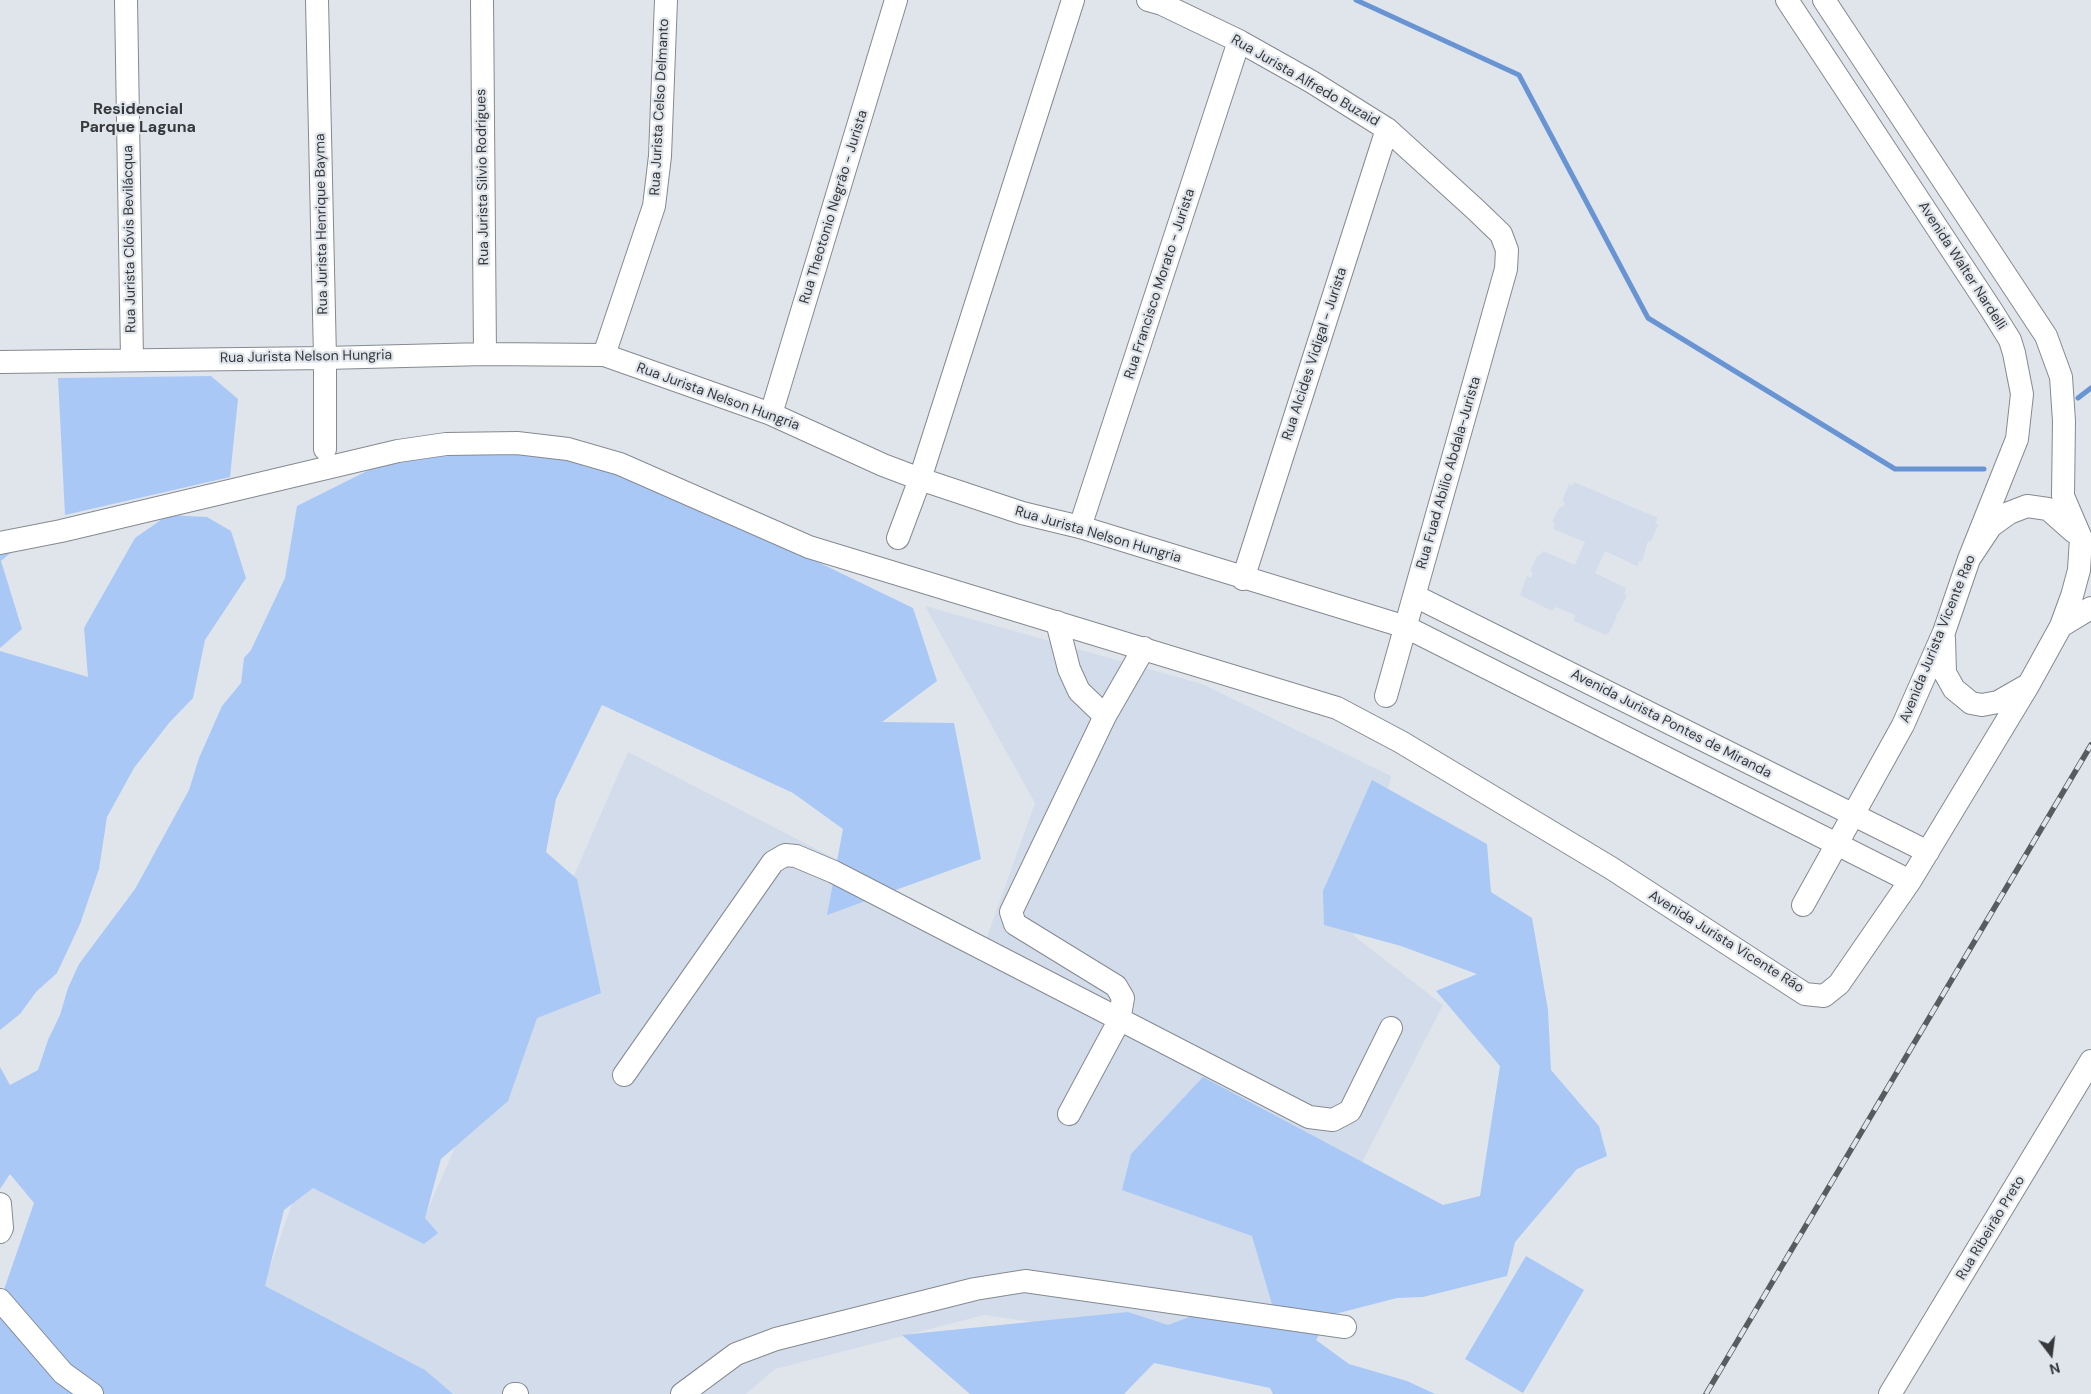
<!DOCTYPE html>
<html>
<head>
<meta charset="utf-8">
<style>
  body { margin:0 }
  #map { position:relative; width:2091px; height:1394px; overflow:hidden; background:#e0e5ec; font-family:"DM Sans",sans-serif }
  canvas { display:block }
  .north { position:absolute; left:2026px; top:1329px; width:50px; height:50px; -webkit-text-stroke:4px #e0e5ec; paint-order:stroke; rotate:165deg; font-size:14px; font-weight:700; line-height:20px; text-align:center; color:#36383a }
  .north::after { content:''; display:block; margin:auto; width:18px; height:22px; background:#36383a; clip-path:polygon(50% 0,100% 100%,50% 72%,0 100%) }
</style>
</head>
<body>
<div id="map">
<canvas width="2091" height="1394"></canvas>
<div class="north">N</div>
</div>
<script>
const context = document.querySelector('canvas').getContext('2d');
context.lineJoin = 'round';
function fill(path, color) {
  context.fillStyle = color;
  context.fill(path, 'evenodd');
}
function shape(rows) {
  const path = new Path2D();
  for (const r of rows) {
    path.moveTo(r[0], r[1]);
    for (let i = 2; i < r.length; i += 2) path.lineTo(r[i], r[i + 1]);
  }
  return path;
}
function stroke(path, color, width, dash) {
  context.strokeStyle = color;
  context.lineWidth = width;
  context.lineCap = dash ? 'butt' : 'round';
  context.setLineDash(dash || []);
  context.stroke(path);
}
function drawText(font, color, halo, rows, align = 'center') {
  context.font = font + ' "DM Sans",sans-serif';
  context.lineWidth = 4.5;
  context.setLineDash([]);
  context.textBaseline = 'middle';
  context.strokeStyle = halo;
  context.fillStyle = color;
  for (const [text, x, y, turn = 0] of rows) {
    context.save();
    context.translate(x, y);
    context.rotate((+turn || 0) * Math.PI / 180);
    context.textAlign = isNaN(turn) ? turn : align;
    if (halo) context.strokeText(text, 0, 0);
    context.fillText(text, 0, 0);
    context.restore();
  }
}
fill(shape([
  [1574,482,1658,518,1655,523,1658,525,1651,541,1648,541,1642,561,1639,561,1637,566,1605,551,1595,573,1626,588,1624,594,1627,595,1620,610,1615,615,1617,616,1609,633,1606,635,1574,621,1575,615,1556,607,1552,611,1520,595,1527,576,1531,578,1533,573,1530,571,1537,556,1539,556,1543,551,1575,565,1585,542,1553,529,1555,524,1552,522,1560,507,1563,507,1565,502,1562,501,1569,484,1572,486],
  [925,606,1202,684,1391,776,1354,936,1443,1005,1263,1355,984,1315,775,1369,746,1394,437,1394,257,1305,305,1166,421,1225,628,752,987,937,1035,803]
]), '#d3dcea');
fill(shape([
  [211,376,238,399,230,477,65,515,58,378],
  [511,442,588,451,913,608,937,681,882,722,954,723,981,859,827,915,843,829,793,793,602,705,556,799,546,852,577,879,601,993,537,1018,508,1101,441,1159,425,1218,438,1233,424,1244,313,1188,284,1210,265,1286,425,1370,453,1394,0,1394,0,1301,34,1203,10,1174,0,1189,0,1067,10,1085,38,1070,48,1040,60,1015,68,988,79,964,135,889,189,790,199,758,222,706,241,683,244,658,251,650,285,578,297,506,385,462],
  [168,515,207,517,231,531,246,578,205,640,193,698,169,723,134,768,107,817,99,869,80,924,57,973,36,992,20,1014,0,1030,0,651,88,677,84,628,135,538],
  [33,534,1,561,22,629,0,648,0,545],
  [1372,780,1487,844,1491,892,1532,918,1548,1010,1551,1070,1599,1126,1607,1156,1577,1169,1515,1242,1507,1276,1423,1297,1397,1298,1331,1315,1316,1340,1349,1364,1407,1381,1435,1394,1273,1394,1270,1388,1154,1363,1124,1394,970,1394,902,1335,1128,1312,1168,1325,1192,1316,1279,1328,1252,1236,1122,1190,1131,1154,1203,1077,1443,1205,1480,1196,1500,1066,1436,991,1477,974,1401,946,1324,925,1323,891],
  [1526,1256,1584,1290,1523,1393,1465,1359]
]), '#a9c8f6');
stroke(shape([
  [1356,0,1519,75,1648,318,1895,469,1984,469],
  [2078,398,2091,388]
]), '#6994d3', 5);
const minor = shape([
  [126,0,132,359],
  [317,0,325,358,325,449],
  [482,0,485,354],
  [1148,0,1162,4,1239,41,1312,82,1387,129,1475,209,1501,234,1507,250,1506,269,1386,696],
  [1787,0,1992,311,2010,340,2014,353,2022,394,2017,439,1969,559],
  [604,355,654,206,660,156,666,0],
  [0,362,325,358,485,354,604,355,771,414,883,465,920,479,1022,513,1080,527,1406,627,1910,881],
  [771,414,896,0],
  [1080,527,1239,41],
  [898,538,920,479,1073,0],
  [0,543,61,531,398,451,446,444,517,443,568,449,620,464,809,547,1337,708,1401,742,1611,868,1805,994,1824,996,1839,984,1910,881,2029,684,2061,626,2072,596,2079,570,2081,538,2063,496,2064,421,2061,377,2046,336,1824,0],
  [1243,579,1387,129],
  [1415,596,1928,852],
  [1057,622,1069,669,1079,691,1105,716],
  [2061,626,2091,608],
  [1944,638,1945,673,1954,689,1971,703,1982,705,1998,702,2026,686],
  [1803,905,1903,725,1944,632,1969,559,1991,526,2009,513,2027,506,2048,509,2074,532],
  [624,1075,773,862,785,855,796,856,834,872,1309,1117,1333,1120,1350,1111,1391,1028],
  [1069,1114,1119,1021,1123,998,1116,986,1015,924,1011,912,1105,716,1144,648],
  [0,1204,2,1228,0,1232],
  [0,1300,63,1373,92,1394],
  [514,1394,517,1394],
  [682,1394,736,1354,776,1339,975,1289,1025,1281,1345,1327],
  [1890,1394,2091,1061]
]);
stroke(minor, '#858a90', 24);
stroke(minor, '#fff', 22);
const rail = shape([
  [1706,1394,2091,745]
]);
stroke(rail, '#595c5f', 5.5);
stroke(rail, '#e0e5ec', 4, [11]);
drawText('14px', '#36383a', '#e0e5ec', [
  ["Rua Jurista Alfredo Buzaid",1305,81,30],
  ["Rua Jurista Celso Delmanto",660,107,-87],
  ["Rua Jurista Silvio Rodrigues",483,177,-91],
  ["Rua Theotonio Negrão - Jurista",834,207,-73],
  ["Rua Jurista Henrique Bayma",322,224,-91],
  ["Rua Jurista Clóvis Bevilácqua",130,239,-91],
  ["Avenida Walter Nardelli",1962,266,57],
  ["Rua Francisco Morato - Jurista",1160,284,-72],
  ["Rua Alcides Vidigal - Jurista",1315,354,-72],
  ["Rua Jurista Nelson Hungria",306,357,-1],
  ["Rua Jurista Nelson Hungria",718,397,20],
  ["Rua Fuad Abilio Abdala-Jurista",1449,473,-74],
  ["Rua Jurista Nelson Hungria",1098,535,16],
  ["Avenida Jurista Vicente Rao",1938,639,-68],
  ["Avenida Jurista Pontes de Miranda",1671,724,27],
  ["Avenida Jurista Vicente Ráo",1726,942,32],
  ["Rua Ribeirão Preto",1991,1228,-59]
]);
drawText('bold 16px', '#36383a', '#e0e5ec', [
  ["Residencial",138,110],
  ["Parque Laguna",138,128]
]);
</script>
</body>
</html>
